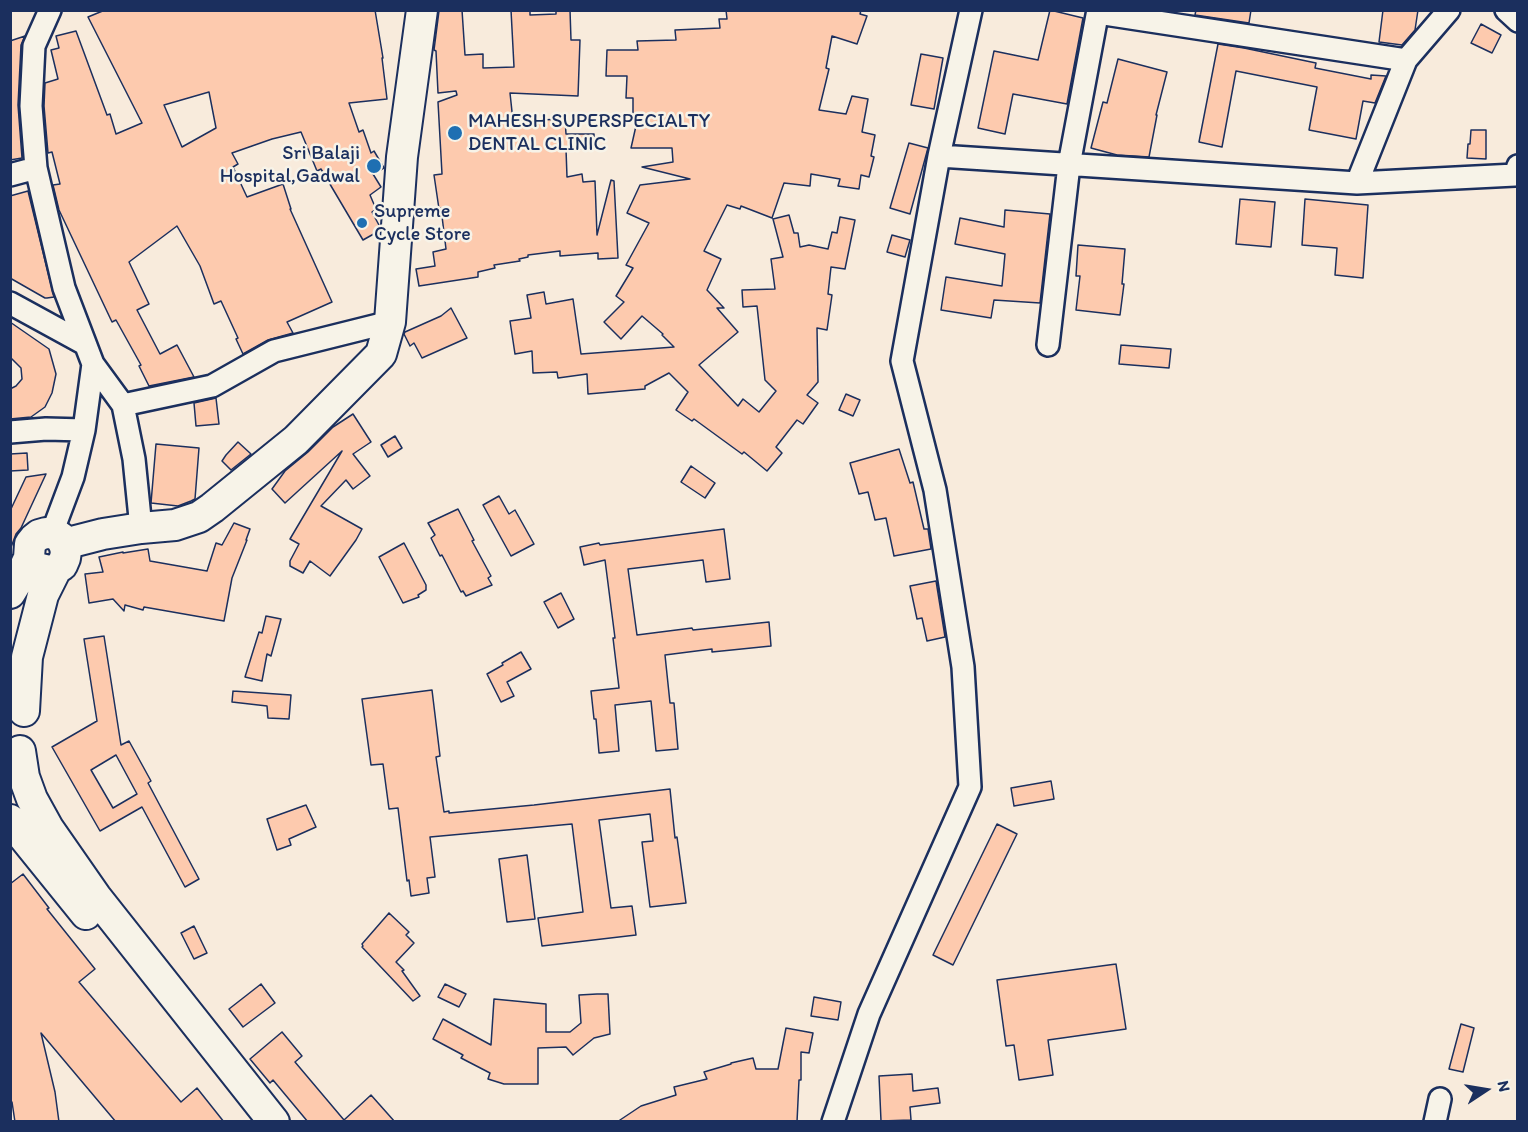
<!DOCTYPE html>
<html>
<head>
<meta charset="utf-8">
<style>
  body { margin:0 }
  #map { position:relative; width:1528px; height:1132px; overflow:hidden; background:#f8ebdc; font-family:Itim,sans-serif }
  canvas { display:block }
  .frame { position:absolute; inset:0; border:12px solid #1b2f5e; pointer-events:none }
  .north { position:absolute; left:1456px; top:1060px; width:60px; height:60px; -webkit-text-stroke:4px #f7f3e8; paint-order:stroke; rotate:78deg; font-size:16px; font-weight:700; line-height:24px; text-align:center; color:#1b2f5e }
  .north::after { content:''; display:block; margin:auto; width:21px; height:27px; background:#1b2f5e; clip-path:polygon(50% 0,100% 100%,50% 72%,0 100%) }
</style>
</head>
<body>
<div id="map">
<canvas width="1528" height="1132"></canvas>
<div class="frame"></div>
<div class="north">N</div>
</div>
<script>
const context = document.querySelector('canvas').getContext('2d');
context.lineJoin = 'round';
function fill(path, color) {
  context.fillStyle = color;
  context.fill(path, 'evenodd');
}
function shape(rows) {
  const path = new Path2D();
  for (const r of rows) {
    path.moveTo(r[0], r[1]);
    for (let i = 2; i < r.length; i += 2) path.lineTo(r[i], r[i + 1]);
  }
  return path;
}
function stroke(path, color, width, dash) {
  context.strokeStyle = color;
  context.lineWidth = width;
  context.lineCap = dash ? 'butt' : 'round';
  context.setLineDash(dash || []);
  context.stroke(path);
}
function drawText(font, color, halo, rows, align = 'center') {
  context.font = font + ' Itim,sans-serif';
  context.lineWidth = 5;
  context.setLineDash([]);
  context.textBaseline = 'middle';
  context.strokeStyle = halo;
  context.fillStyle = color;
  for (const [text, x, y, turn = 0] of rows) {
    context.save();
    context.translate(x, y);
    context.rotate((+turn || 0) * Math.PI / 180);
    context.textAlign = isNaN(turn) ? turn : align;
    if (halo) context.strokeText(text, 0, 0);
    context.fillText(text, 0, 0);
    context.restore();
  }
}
const building = shape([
  [105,10,375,10,383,58,382,58,387,99,349,103,359,132,363,130,371,153,374,151,384,168,373,174,381,187,370,195,376,209,372,212,380,227,379,231,363,240,321,169,317,171,301,132,272,139,232,153,238,164,233,167,247,197,283,184,291,209,290,209,332,302,287,322,293,333,268,340,243,354,236,339,238,338,221,301,214,304,200,266,177,226,129,262,149,304,137,310,160,354,177,345,194,377,149,386,139,366,141,365,116,320,112,322,59,210,53,185,60,184,52,152,48,153,44,106,45,83,58,79,51,50,59,48,56,36,76,31,107,115,110,114,116,134,142,123,88,17,105,10],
  [209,92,216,128,182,147,164,105,209,92],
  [462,10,465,55,483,54,483,68,514,67,511,10,530,10,530,15,556,14,556,10,570,10,571,40,580,40,578,96,510,93,513,121,565,119,566,134,594,134,594,148,566,149,567,177,582,174,583,182,595,181,597,235,611,180,614,181,618,258,598,259,598,253,560,256,560,251,528,255,528,257,519,259,520,261,494,265,495,268,478,272,478,277,419,286,416,269,435,266,433,252,446,249,441,208,439,209,434,175,442,174,438,102,457,95,456,91,438,93,436,51,434,50,439,11,462,10],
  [726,10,861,10,860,14,867,16,857,44,832,36,826,68,829,69,819,110,846,114,852,96,868,99,862,132,875,135,871,156,874,157,869,177,861,175,859,189,838,186,840,179,811,174,810,186,784,183,772,218,741,206,740,209,727,205,704,251,721,259,707,290,724,308,717,308,738,332,699,365,738,406,743,399,759,412,776,391,765,380,757,306,743,307,742,290,775,289,771,259,783,257,773,219,789,215,794,233,798,233,800,247,809,245,828,249,832,232,837,233,840,217,855,220,845,269,831,267,828,294,832,295,827,330,817,328,818,382,807,395,818,403,803,424,797,420,776,447,782,453,767,471,744,452,742,454,694,419,692,421,676,410,688,392,669,373,645,386,645,389,588,394,587,374,558,378,557,372,533,373,532,351,515,354,510,321,531,318,527,295,544,292,546,304,573,299,581,354,674,347,662,335,663,334,642,316,621,339,604,322,624,302,616,296,633,268,626,265,649,223,627,213,640,185,690,179,642,167,673,162,672,148,631,148,638,117,633,117,633,98,626,98,627,76,606,76,607,50,638,50,637,41,676,40,675,30,720,28,719,19,727,19,726,10],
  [1050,10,1083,18,1067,104,1013,94,1005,134,978,128,994,51,1038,60,1050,10],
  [1196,10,1251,10,1249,23,1195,15,1196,10],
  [1383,10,1418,10,1415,30,1402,45,1379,42,1383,10],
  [1481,24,1501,35,1492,53,1471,43,1481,24],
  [25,36,21,45,18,105,22,158,10,160,10,41,25,36],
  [1218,44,1244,48,1316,63,1315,68,1371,79,1371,75,1386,76,1375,103,1363,101,1356,139,1309,130,1317,87,1236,71,1222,147,1199,142,1218,44],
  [921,54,943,58,934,109,911,105,921,54],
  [1118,59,1167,72,1156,115,1157,115,1149,157,1117,155,1091,148,1103,102,1107,103,1118,59],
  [1471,130,1486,130,1486,159,1467,158,1468,144,1470,144,1471,130],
  [909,143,928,148,910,214,890,208,909,143],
  [28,191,54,297,47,298,45,298,10,278,10,196,28,191],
  [1240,199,1275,202,1271,247,1236,244,1240,199],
  [1305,199,1368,205,1363,278,1335,275,1337,248,1302,245,1305,199],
  [1005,210,1050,214,1040,303,994,300,991,318,941,310,946,277,1002,286,1005,254,955,244,960,218,1004,227,1005,210],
  [892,235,910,240,905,257,887,252,892,235],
  [1078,245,1125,249,1122,284,1124,284,1120,315,1076,310,1080,276,1076,276,1078,245],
  [451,308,467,338,422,358,414,343,410,346,404,334,405,332,441,316,451,308],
  [10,322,49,349,56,374,52,393,45,407,31,417,10,419,10,389,16,386,22,379,21,368,10,357,10,322],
  [1121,345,1171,349,1169,368,1119,364,1121,345],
  [846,394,860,400,853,416,839,410,846,394],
  [216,398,219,424,196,426,194,403,216,398],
  [353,414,371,442,353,454,370,476,353,489,346,480,321,506,362,529,356,540,330,576,310,561,303,573,290,566,290,561,299,544,290,539,342,451,285,503,272,489,285,471,308,452,333,427,353,414],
  [395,436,402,448,388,457,381,445,395,436],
  [238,442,251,454,231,470,222,461,226,455,238,442],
  [156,444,199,448,195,499,191,501,178,506,151,503,156,444],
  [899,449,910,483,913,482,924,529,928,529,931,549,894,556,886,518,875,520,868,492,859,494,850,463,899,449],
  [27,453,28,470,10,471,10,454,27,453],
  [691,466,715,483,705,498,681,482,691,466],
  [46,474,21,528,16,534,10,550,10,511,26,477,46,474],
  [499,496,509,514,515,510,534,544,511,556,483,505,499,496],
  [458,509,474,540,472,541,491,576,488,578,492,585,466,596,463,591,461,592,442,555,440,556,431,538,435,535,428,523,458,509],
  [234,523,250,529,246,540,247,540,232,578,224,621,144,607,143,610,125,605,124,611,113,599,89,603,85,574,103,572,99,557,123,552,123,553,148,549,150,561,207,571,216,543,222,545,234,523],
  [724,529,730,579,706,582,703,560,628,569,637,635,692,628,693,630,769,622,771,646,712,652,712,649,665,655,670,703,674,703,678,749,656,751,651,701,615,705,619,751,599,753,596,719,594,719,591,691,619,688,613,638,615,638,605,560,584,565,580,547,599,543,600,545,724,529],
  [404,543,426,585,426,590,418,595,419,597,403,603,379,557,404,543],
  [936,581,945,637,927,641,922,618,917,619,910,586,936,581],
  [561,593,574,619,558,628,544,602,561,593],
  [266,616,281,619,271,656,267,654,262,681,245,677,259,632,262,633,266,616],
  [104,636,121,745,129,741,151,781,148,783,199,879,185,887,142,807,100,831,52,747,97,721,84,639,104,636],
  [116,755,137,794,113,808,91,770,116,755],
  [521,652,531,669,507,682,514,696,501,702,487,674,503,665,502,663,521,652],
  [432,690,440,756,436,757,444,812,449,811,449,813,534,805,670,789,675,838,677,837,686,903,650,907,642,842,653,841,650,814,599,820,611,908,632,906,636,935,542,946,538,918,583,912,572,824,430,837,435,877,427,878,429,893,411,896,409,880,407,881,398,808,389,809,383,764,371,765,362,699,432,690],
  [233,691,291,695,289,719,268,718,267,706,232,702,233,691],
  [1051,781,1054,799,1014,806,1011,788,1051,781],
  [306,805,316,827,289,839,291,845,277,850,267,819,306,805],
  [997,824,1017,834,953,965,933,955,997,824],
  [527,855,535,919,507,922,499,859,527,855],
  [23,874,49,908,47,909,95,969,79,982,181,1102,197,1088,224,1122,116,1122,41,1033,55,1092,59,1122,15,1122,12,1102,10,1102,10,884,23,874],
  [389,913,409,932,406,935,414,943,396,962,404,970,402,971,420,996,413,1001,362,947,363,946,362,944,389,913],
  [194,926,207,953,194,959,181,933,194,926],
  [1116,964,1126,1029,1048,1040,1053,1075,1019,1080,1014,1045,1006,1046,997,980,1116,964],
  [261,984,275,1003,243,1027,229,1009,261,984],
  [445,984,466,994,459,1007,438,997,445,984],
  [597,994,608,994,610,1034,594,1038,573,1055,566,1047,538,1048,538,1084,504,1084,488,1079,490,1073,461,1058,463,1055,433,1039,443,1019,491,1045,494,999,546,1004,546,1032,570,1032,581,1023,579,995,597,994],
  [814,997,841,1002,838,1020,811,1016,814,997],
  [1461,1024,1474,1028,1463,1072,1449,1069,1461,1024],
  [786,1028,813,1033,809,1053,801,1052,801,1080,799,1080,797,1122,617,1122,641,1106,676,1095,674,1087,707,1079,704,1072,731,1064,731,1063,753,1058,756,1069,778,1069,786,1028],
  [282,1032,302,1056,295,1062,344,1120,371,1095,395,1122,308,1122,273,1080,270,1083,250,1059,282,1032],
  [912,1074,913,1091,938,1088,940,1103,910,1107,911,1120,881,1121,879,1076,912,1074]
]);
fill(building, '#fdcaae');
stroke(building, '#1b2f5e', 1.5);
const minor = shape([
  [1506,10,1518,21],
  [1098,13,1406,60],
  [939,156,1357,183,1406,60,1449,10],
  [36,168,31,106,34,46,50,10],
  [10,175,36,168,64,288,93,364,84,430],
  [1357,183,1515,175,1518,166],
  [10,303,85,344],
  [1048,345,1069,165,1098,10],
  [93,364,123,405,212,386,274,351,390,322],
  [123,405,134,459,141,528],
  [10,432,46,429,84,430,73,477,52,533],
  [833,1122,869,1014,970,787,963,667,935,490,902,361,939,156,971,10],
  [1435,1122,1440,1099]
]);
const secondary = shape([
  [64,544,103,534,141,528,175,525,199,517,212,508,296,440,381,354,390,322,402,157,422,10],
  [10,593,22,573,29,558,30,544,34,539,39,535,46,533,52,533,60,537,64,544,66,551,65,558,62,565,56,569,50,571,37,568,32,563,29,558],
  [24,711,27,657,43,595,56,569],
  [20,751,24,777,32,799,48,828,96,897,274,1122],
  [10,820,86,914]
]);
stroke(minor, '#1b2f5e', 26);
stroke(secondary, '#1b2f5e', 34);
stroke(minor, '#f7f3e8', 21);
stroke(secondary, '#f7f3e8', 30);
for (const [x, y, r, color] of [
  [455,133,8,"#1f6fb2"],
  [374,166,8,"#1f6fb2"],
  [362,223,6,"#1f6fb2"]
]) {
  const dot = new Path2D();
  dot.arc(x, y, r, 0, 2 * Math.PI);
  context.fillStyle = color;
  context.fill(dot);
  stroke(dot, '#f7f3e8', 2);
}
drawText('20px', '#1b2f5e', '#f7f3e8', [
  ["MAHESH SUPERSPECIALTY",468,122],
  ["DENTAL CLINIC",468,145],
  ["Sri Balaji",360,154,"right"],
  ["Hospital,Gadwal",360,177,"right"],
  ["Supreme",374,212],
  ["Cycle Store",374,235]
], 'left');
</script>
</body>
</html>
